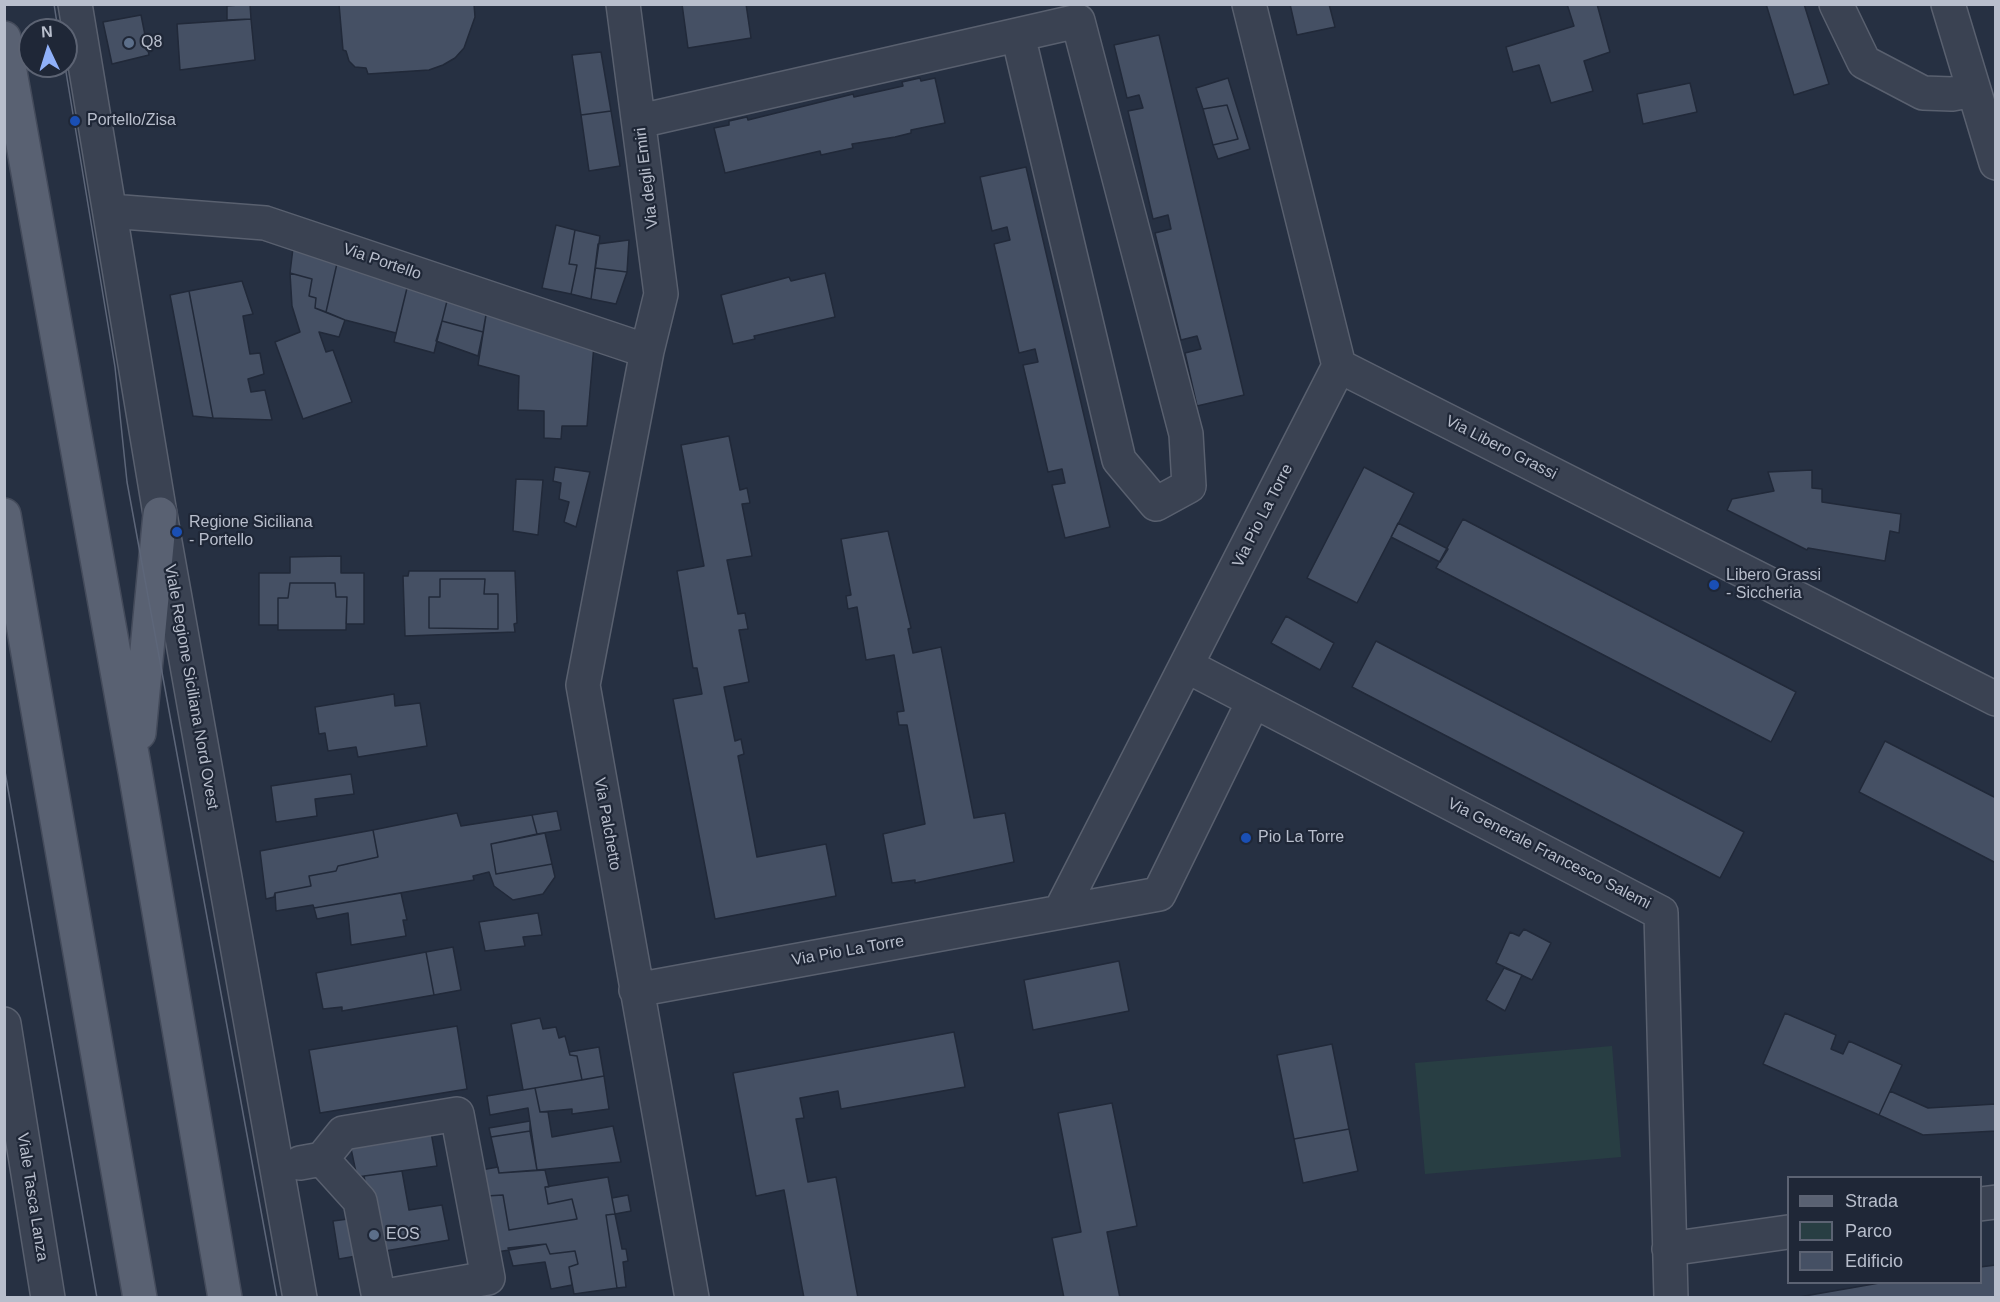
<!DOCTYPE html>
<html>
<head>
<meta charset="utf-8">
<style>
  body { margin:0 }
  #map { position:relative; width:2000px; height:1302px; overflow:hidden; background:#263042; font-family:Arial,sans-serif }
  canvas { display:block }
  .frame { position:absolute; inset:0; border:6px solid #b8becc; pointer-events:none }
  .legend { position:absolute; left:1787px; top:1176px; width:195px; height:108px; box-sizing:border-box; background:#1f2737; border:2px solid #5c6373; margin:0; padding:8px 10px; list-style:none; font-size:18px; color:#b8becc }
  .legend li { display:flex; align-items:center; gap:12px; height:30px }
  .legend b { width:30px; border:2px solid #5c6373 }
  .north { position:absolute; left:18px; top:18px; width:60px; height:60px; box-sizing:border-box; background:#1f2737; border:2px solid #5c6373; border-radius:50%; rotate:356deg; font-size:16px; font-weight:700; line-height:24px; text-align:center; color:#b8becc }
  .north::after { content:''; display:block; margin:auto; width:21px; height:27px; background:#8fb0f9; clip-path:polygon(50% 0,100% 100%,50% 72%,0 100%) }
</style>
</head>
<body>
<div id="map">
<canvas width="2000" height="1302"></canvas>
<div class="frame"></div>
<ul class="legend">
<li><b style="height:8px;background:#596172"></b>Strada</li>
<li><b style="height:16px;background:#283e43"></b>Parco</li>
<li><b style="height:16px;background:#455064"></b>Edificio</li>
</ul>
<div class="north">N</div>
</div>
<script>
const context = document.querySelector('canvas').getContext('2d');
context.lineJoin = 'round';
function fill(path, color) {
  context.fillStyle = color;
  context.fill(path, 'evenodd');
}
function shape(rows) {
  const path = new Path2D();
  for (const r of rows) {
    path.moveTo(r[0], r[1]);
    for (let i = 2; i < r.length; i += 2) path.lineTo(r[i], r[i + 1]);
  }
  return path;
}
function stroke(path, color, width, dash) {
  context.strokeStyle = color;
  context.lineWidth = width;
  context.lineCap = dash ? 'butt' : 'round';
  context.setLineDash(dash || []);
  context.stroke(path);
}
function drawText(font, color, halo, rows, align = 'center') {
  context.font = font + ' Arial,sans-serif';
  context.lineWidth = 4.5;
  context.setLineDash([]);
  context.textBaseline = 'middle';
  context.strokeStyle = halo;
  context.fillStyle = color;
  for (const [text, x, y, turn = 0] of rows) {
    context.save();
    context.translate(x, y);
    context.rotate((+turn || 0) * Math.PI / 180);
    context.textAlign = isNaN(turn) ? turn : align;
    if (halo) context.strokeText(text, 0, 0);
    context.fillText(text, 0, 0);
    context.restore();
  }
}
fill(shape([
  [1612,1046,1621,1157,1425,1174,1415,1063]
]), '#283e43');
const building = shape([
  [250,4,251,19,227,20,227,6,250,4],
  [339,4,474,4,475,17,464,48,455,58,443,65,429,70,368,74,366,68,355,67,349,61,346,51,343,50,339,4],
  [682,4,746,4,751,38,688,48,682,4],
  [1290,4,1329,4,1335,27,1297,35,1290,4],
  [1567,4,1597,4,1610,52,1584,61,1593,91,1551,103,1539,65,1513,72,1506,47,1574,26,1567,4],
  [1766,4,1804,4,1829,84,1794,95,1766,4],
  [141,15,149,55,112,64,103,22,141,15],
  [251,19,255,60,180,70,177,24,251,19],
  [1159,35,1244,395,1197,406,1185,353,1201,349,1197,336,1181,340,1155,233,1171,229,1168,215,1153,219,1128,111,1143,108,1139,95,1127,98,1114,45,1159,35],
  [601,52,611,111,581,115,572,55,601,52],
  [920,78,921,81,935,78,945,123,911,130,911,133,895,137,852,144,853,148,821,155,820,151,725,173,714,128,729,125,729,121,747,117,748,120,853,94,854,97,903,86,902,82,920,78],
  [1228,78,1250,149,1218,159,1213,145,1238,139,1227,105,1203,109,1196,88,1228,78],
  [1690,83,1697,112,1643,124,1637,94,1690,83],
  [1227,105,1238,139,1213,145,1203,109,1227,105],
  [611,111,620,166,589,171,581,115,611,111],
  [1026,167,1110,527,1065,538,1052,485,1065,483,1062,469,1048,472,1023,365,1038,362,1035,349,1019,353,994,244,1010,240,1007,227,992,231,980,177,1026,167],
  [556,225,575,230,569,264,577,265,571,294,542,288,556,225],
  [575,230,600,236,591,299,571,294,577,265,569,264,575,230],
  [629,240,627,272,595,268,598,244,629,240],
  [293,248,338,259,326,312,315,308,316,298,309,296,312,279,290,273,293,248],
  [338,259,408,284,396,333,345,320,326,312,338,259],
  [595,268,627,272,616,304,591,299,595,268],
  [290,273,312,279,309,296,316,298,315,308,345,320,339,337,319,332,326,352,333,350,352,402,303,419,275,342,300,332,292,306,290,273],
  [825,273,835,317,754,336,755,339,733,344,721,295,789,277,791,281,825,273],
  [242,281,253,314,243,316,250,354,260,353,264,374,248,379,251,392,265,390,272,420,213,418,189,291,242,281],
  [408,284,448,297,434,353,394,342,408,284],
  [189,291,213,418,193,416,170,295,189,291],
  [448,297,487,309,483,332,442,321,448,297],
  [487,309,594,345,587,426,562,426,561,439,544,438,544,411,518,410,519,376,478,365,487,309],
  [442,321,483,332,478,356,436,341,442,321],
  [729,436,740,490,747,488,750,503,742,504,752,556,727,560,738,614,745,613,748,629,739,630,749,682,724,687,735,741,741,739,744,754,738,756,757,857,826,844,836,896,715,919,673,699,702,694,697,668,693,668,677,571,704,566,681,445,729,436],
  [555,467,590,472,576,527,564,522,569,502,559,499,561,483,553,481,555,467],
  [1364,467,1414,493,1357,603,1307,578,1364,467],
  [1812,470,1812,488,1822,489,1822,502,1901,514,1899,533,1890,531,1885,561,1808,548,1807,550,1727,510,1732,499,1774,491,1768,472,1812,470],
  [516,479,543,480,538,535,513,531,516,479],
  [1463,519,1796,692,1771,742,1436,568,1463,519],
  [1398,523,1448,549,1440,562,1391,537,1398,523],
  [888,531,911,628,908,629,913,653,941,647,974,818,1005,813,1014,862,915,883,915,880,892,883,883,834,925,824,907,725,899,725,897,712,904,711,894,655,866,660,857,607,848,609,846,596,851,595,841,539,888,531],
  [341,556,341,573,364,573,364,624,346,624,347,597,336,597,335,583,290,583,288,598,278,598,278,625,259,625,259,573,290,573,290,557,341,556],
  [409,571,515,571,517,623,514,624,515,632,405,636,403,576,408,576,409,571],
  [440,579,485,579,484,594,498,594,498,629,429,628,429,597,440,597,440,579],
  [440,579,485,579,484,594,498,594,498,629,429,628,429,597,440,597,440,579],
  [290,583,335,583,336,597,347,597,346,630,278,630,278,598,288,598,290,583],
  [1286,616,1334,643,1320,670,1271,643,1286,616],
  [1376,641,1744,832,1720,878,1352,687,1376,641],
  [394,694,395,706,420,703,427,746,358,757,356,747,328,751,325,733,319,734,315,707,394,694],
  [1885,741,1996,798,1996,863,1859,792,1885,741],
  [351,774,354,794,315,799,317,816,276,822,271,786,351,774],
  [557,811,561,830,537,834,532,815,557,811],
  [457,813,461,826,532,815,537,834,491,844,496,874,552,864,555,877,543,894,513,900,494,886,489,872,473,876,474,880,314,908,313,905,276,911,275,893,311,886,309,876,336,871,338,866,378,857,373,830,457,813],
  [373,830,378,857,338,866,336,871,309,876,311,886,275,893,274,897,266,899,260,851,373,830],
  [545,833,552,864,496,874,491,844,545,833],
  [401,893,407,920,403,920,406,936,351,945,348,913,317,919,314,908,401,893],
  [538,913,542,935,523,937,525,946,485,951,479,922,538,913],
  [1524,929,1551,943,1532,980,1496,963,1510,932,1519,936,1524,929],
  [453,947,461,990,434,995,426,952,453,947],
  [426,952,434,995,342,1011,342,1007,323,1009,316,973,426,952],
  [1119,961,1129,1011,1033,1030,1024,980,1119,961],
  [1504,968,1522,975,1505,1011,1486,1000,1504,968],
  [1785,1013,1836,1035,1831,1049,1843,1054,1849,1041,1902,1065,1879,1115,1763,1064,1785,1013],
  [540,1018,543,1029,556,1027,559,1038,565,1036,570,1055,577,1056,582,1080,523,1090,511,1024,540,1018],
  [457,1026,467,1089,320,1113,309,1050,457,1026],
  [954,1032,965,1087,841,1109,838,1091,800,1098,804,1118,796,1119,808,1182,836,1177,858,1298,804,1298,784,1190,756,1196,733,1073,954,1032],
  [1332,1044,1349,1129,1294,1139,1277,1055,1332,1044],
  [599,1047,604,1076,582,1080,577,1056,570,1055,569,1052,599,1047],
  [604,1076,609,1109,572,1114,572,1109,540,1112,535,1088,604,1076],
  [535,1088,540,1112,548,1112,552,1137,613,1126,621,1162,537,1170,528,1108,490,1115,487,1096,535,1088],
  [1890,1091,1928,1108,1996,1104,1996,1131,1923,1135,1879,1115,1890,1091],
  [1112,1103,1137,1226,1107,1232,1120,1298,1064,1298,1052,1238,1081,1232,1058,1113,1112,1103],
  [530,1121,530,1131,491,1137,489,1128,530,1121],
  [1349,1129,1358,1171,1303,1183,1294,1139,1349,1129],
  [530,1131,537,1170,499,1173,491,1137,530,1131],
  [431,1132,437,1166,357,1177,350,1144,431,1132],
  [498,1167,499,1173,545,1170,549,1187,545,1187,548,1204,572,1199,577,1219,509,1230,503,1195,486,1196,481,1170,498,1167],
  [402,1171,409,1210,442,1205,449,1240,339,1259,333,1221,371,1216,364,1176,402,1171],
  [608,1177,615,1214,606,1215,617,1288,574,1294,569,1267,578,1264,575,1251,550,1254,546,1244,497,1252,486,1196,503,1195,509,1230,577,1219,572,1199,548,1204,545,1187,608,1177],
  [628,1195,631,1211,615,1214,612,1198,628,1195],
  [615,1214,622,1249,626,1249,628,1261,623,1262,626,1287,617,1288,606,1215,615,1214],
  [546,1244,550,1254,575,1251,578,1264,569,1267,572,1285,551,1289,545,1262,513,1266,508,1248,546,1244],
  [1996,1265,1996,1298,1793,1298,1885,1282,1980,1282,1980,1267,1996,1265]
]);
fill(building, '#455064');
stroke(building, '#212939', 1.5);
const minor = shape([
  [75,4,160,514,300,1298],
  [623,4,661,294,647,351,583,685,692,1298],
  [1249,4,1339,366,1996,699],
  [1836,4,1864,62,1923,93,1952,94,1973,90],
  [1948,4,1996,163],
  [640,121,1078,21,1186,434,1189,486,1156,504,1119,460,1018,35],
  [110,211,265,223,647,351],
  [1187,666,1661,913,1671,1298],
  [1060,912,1339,366],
  [636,990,1159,894,1253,702],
  [4,1024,48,1298],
  [322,1159,343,1133,457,1114,488,1278,380,1297],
  [300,1163,322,1159,360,1201,379,1298],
  [1980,1204,1996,1202],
  [1669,1249,1788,1232]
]);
const major = shape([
  [4,38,135,771,225,1298],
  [4,515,140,1298],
  [139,733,160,514]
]);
stroke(minor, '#59606f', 36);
stroke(major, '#444b5b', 36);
stroke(minor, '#3a4252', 33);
stroke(major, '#596172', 33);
stroke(shape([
  [54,4,58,30],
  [65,66,115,367,127,482,277,1298],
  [4,766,97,1298]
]), '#5d6679', 1.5);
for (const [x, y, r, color] of [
  [129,43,6,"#5c6f8a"],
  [75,121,6,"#1a4fb4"],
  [177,532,6,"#1a4fb4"],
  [1714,585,6,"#1a4fb4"],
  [1246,838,6,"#1a4fb4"],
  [374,1235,6,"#5c6f8a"]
]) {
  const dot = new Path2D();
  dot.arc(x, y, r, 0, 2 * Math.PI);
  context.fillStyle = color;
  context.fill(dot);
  stroke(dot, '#1f2737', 2);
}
drawText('16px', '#b8becc', '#1f2737', [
  ["Q8",141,43],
  ["Portello/Zisa",87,121],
  ["Regione Siciliana",189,523],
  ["- Portello",189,541],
  ["Libero Grassi",1726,576],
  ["- Siccheria",1726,594],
  ["Pio La Torre",1258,838],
  ["EOS",386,1235]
], 'left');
drawText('16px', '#b8becc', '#1f2737', [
  ["Via degli Emiri",647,178,-97],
  ["Via Portello",382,262,19],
  ["Via Libero Grassi",1501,448,27],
  ["Via Pio La Torre",1263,516,-63],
  ["Viale Regione Siciliana Nord Ovest",191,687,80],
  ["Via Palchetto",607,824,80],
  ["Via Generale Francesco Salemi",1549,854,27],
  ["Via Pio La Torre",848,951,-10],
  ["Viale Tasca Lanza",32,1197,81]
]);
</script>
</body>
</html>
